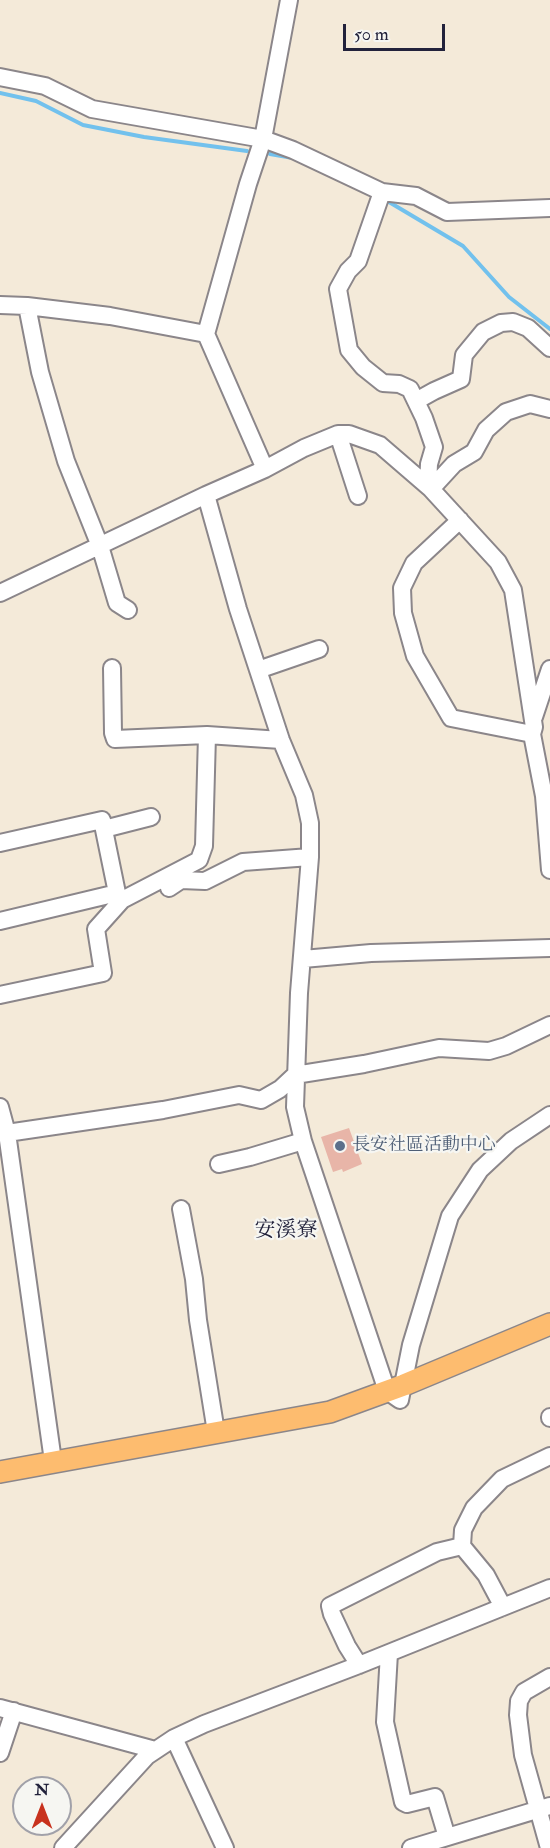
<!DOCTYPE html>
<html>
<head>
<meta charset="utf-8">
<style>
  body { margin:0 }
  #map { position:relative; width:550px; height:1848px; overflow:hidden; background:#f4ead9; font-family:"IM FELL Double Pica",serif }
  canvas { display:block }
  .north { position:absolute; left:12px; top:1776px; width:60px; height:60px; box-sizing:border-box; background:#f6f6f2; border:2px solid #a1a1a9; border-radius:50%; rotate:0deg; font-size:16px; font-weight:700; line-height:24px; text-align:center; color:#22223b }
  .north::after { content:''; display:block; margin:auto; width:21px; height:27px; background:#c8321e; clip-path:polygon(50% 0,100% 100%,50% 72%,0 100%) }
  .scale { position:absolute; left:343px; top:24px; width:102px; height:27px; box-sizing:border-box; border:3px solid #22223b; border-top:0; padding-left:8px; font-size:18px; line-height:21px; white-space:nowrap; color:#22223b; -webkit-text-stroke:4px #f6f6f2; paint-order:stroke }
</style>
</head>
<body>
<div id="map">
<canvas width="550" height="1848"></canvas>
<div class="north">N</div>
<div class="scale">50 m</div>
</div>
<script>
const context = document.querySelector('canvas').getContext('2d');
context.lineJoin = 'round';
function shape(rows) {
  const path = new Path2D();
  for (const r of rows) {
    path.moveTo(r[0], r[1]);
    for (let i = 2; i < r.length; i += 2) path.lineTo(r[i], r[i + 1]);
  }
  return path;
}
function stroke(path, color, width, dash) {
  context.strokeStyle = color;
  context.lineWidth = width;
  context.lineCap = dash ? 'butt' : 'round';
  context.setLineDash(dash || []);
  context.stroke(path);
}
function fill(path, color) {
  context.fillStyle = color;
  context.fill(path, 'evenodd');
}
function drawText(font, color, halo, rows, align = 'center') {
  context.font = font + ' "IM FELL Double Pica","Noto Serif TC",serif';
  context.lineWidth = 4.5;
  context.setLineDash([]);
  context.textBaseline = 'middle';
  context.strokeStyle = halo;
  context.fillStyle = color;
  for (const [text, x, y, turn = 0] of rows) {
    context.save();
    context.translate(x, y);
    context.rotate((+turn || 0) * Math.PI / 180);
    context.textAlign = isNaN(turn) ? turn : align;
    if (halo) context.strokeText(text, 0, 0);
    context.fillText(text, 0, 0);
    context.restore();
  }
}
stroke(shape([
  [0,93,36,101,83,125,144,137,247,151],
  [270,154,293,158],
  [389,202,463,246,509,297,550,329]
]), '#72c1ed', 4);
fill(shape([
  [349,1128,362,1164,343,1172,342,1169,333,1172,321,1137]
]), '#e8b5a8');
const minor = shape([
  [0,77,45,86,92,109,263,139,293,150,382,192,416,196,447,212,550,208],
  [382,192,358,261,348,271,338,289,349,350,363,367,383,383,399,384,410,389,424,418,434,447,429,464,428,485],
  [0,305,27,306,110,316,206,334,265,469],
  [27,306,40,372,66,461,100,546,117,603,128,610],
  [206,334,248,184,263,139,289,0],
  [416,401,434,391,461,379,464,355,483,332,501,323,513,322,528,328,550,348],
  [338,434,358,496],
  [431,489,454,464,474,452,486,430,506,412,530,404,550,409],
  [206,495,238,609,281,740,304,795,310,823,310,857,299,993,295,1107,303,1141,387,1391,400,1400,411,1345,450,1216,480,1170,511,1141,550,1115],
  [460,520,414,563,402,588,403,613,415,656,451,718,532,734],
  [0,593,206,495,265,469,304,448,338,434,349,434,380,445,431,489,498,562,513,590,534,727,532,734,544,796,550,870],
  [112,668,113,733,115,739,207,735,281,740],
  [258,670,319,649],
  [534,717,550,669],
  [104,829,151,817],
  [0,843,102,820,117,893,0,921],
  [169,888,181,880,205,881,243,862,310,857],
  [117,893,122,900,199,860,204,846,207,735],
  [303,959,371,953,550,948],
  [0,995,103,973,96,929,122,900],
  [0,1107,7,1133,53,1461],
  [7,1133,163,1110,239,1095,261,1100,280,1089,295,1075,364,1064,439,1048,489,1051,506,1046,550,1025],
  [219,1164,250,1157,303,1141],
  [181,1209,194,1279,198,1320,216,1432],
  [550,1417,550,1418],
  [462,1546,486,1575,503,1607],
  [389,1653,385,1722,403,1802,407,1804,435,1797,447,1837],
  [359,1665,347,1646,332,1614,330,1606,437,1552,462,1546,463,1530,474,1508,502,1479,550,1456],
  [0,1708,155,1750],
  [174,1738,225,1848],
  [0,1753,14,1711],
  [63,1848,147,1756,174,1738,204,1724,359,1665,550,1588],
  [411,1848,550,1806],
  [549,1848,523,1755,518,1715,519,1701,524,1692,550,1677]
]);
const major = shape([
  [0,1472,330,1412,404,1385,550,1324]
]);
stroke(minor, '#8b868a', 20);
stroke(major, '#8b868a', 24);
stroke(minor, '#fff', 16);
stroke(major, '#fdbc6f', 21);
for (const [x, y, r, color] of [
  [340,1146,6,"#5c6f8a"]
]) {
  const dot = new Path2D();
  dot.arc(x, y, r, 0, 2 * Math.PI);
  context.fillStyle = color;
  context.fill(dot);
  stroke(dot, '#f6f6f2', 2);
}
drawText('18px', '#4e5e75', '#f6f6f2', [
  ["長安社區活動中心",352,1146]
], 'left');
drawText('21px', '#22223b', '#f6f6f2', [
  ["安溪寮",286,1231]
]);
</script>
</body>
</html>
